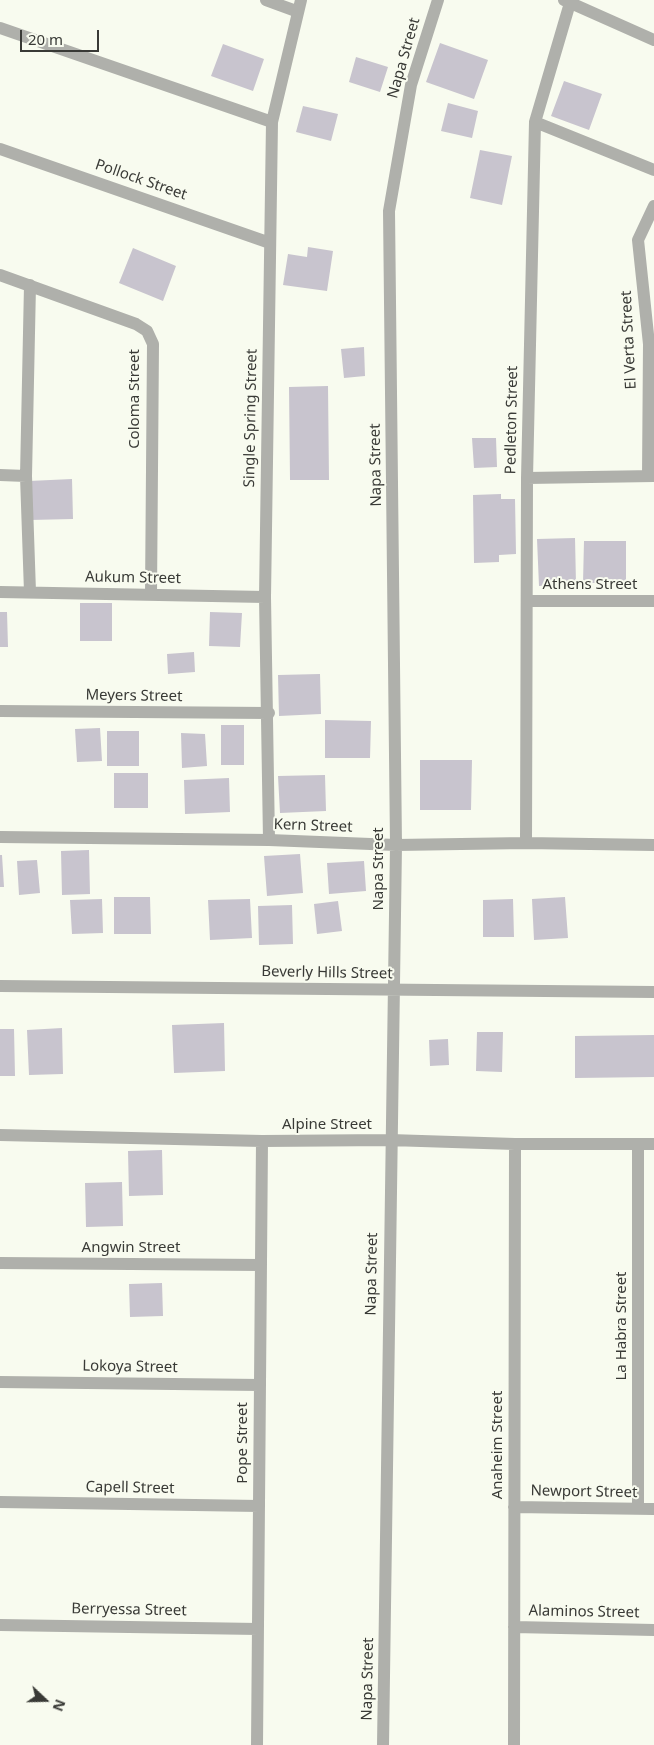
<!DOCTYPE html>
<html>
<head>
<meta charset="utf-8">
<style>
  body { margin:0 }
  #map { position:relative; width:654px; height:1745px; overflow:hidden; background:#f8fbef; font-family:"Noto Sans",sans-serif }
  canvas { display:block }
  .north { position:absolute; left:20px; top:1675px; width:50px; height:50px; -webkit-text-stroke:4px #f8fbef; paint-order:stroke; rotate:111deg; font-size:14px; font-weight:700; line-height:20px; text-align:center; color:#393a36 }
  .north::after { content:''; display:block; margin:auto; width:18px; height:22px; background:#393a36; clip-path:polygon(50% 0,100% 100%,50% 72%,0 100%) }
  .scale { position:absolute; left:20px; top:30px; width:79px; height:22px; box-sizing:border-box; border:2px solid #393a36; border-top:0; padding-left:6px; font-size:15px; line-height:18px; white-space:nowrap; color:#393a36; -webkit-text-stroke:4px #f8fbef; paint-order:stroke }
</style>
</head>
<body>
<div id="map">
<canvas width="654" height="1745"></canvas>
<div class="north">N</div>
<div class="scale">20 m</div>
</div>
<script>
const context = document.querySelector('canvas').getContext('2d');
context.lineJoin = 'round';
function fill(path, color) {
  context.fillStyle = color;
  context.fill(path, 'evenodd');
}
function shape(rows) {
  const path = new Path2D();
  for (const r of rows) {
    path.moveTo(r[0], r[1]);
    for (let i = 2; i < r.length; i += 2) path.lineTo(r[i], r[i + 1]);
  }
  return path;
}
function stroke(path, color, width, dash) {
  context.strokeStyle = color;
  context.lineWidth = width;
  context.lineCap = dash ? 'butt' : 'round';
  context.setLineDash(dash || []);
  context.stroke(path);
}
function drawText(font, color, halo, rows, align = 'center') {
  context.font = font + ' "Noto Sans",sans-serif';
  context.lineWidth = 4;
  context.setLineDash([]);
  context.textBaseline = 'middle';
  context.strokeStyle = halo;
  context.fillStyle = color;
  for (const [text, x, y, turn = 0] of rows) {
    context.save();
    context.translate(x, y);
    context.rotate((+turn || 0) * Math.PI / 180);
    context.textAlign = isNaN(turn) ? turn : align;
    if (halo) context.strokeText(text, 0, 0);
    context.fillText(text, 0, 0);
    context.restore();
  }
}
fill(shape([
  [440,43,488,60,474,99,426,82],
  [223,44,264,59,253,91,211,76],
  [356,57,388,67,380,92,349,82],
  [564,81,602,94,589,130,551,116],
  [448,103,478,111,472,138,441,131],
  [303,106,338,114,331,141,296,132],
  [480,150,512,156,502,205,470,198],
  [308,247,333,251,327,291,283,285,288,254,307,257],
  [133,248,176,266,163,301,119,283],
  [364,347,365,376,344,378,341,349],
  [328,386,329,480,290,480,289,387],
  [472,438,496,438,497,467,474,468],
  [72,479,73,519,30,520,29,481],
  [501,494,501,499,515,499,516,554,499,555,499,562,474,563,473,495],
  [575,538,576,584,539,586,537,539],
  [584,541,626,541,626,583,583,583],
  [80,603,112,603,112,641,80,641],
  [0,612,7,612,8,647,0,647],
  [210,612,242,613,240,647,209,646],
  [194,652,195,672,168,674,167,654],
  [320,674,321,714,279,716,278,675],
  [325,720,371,721,370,758,325,758],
  [221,725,244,725,244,765,221,765],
  [100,728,102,761,77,762,75,729],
  [107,731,139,731,139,766,107,766],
  [181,733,205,734,207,766,182,768],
  [420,760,472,760,471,810,420,810],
  [114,773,148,773,148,808,114,808],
  [325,775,326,811,280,813,278,776],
  [229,778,230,812,185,814,184,780],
  [89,850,90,894,62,895,61,851],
  [300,854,303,893,267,896,264,856],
  [0,855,2,855,4,887,0,887],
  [37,860,40,893,19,895,17,861],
  [364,861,366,891,329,894,327,863],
  [114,897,150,897,151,934,114,934],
  [565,897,568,938,534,940,532,899],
  [102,899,103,933,72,934,70,900],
  [250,899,252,938,210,940,208,900],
  [513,899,514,937,483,937,483,900],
  [338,901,342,931,317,934,314,904],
  [292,905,293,944,259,945,258,906],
  [224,1023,225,1071,174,1073,172,1025],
  [62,1028,63,1074,29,1075,27,1030],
  [0,1029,14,1029,15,1076,0,1076],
  [477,1032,503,1032,502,1072,476,1071],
  [654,1035,654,1077,575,1078,575,1036],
  [448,1039,449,1065,430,1066,429,1040],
  [162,1150,163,1195,129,1196,128,1151],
  [122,1182,123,1226,86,1227,85,1183],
  [162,1283,163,1316,130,1317,129,1284]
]), '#c8c4ce');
stroke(shape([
  [266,0,296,11],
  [564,0,654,40],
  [0,28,272,122],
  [535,122,654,170],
  [0,149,270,243],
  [0,275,136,324,147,331,153,344,151,594],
  [0,475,26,476],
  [648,476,649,344,638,240,654,206],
  [527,478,654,476],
  [0,592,265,597],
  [30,592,26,476,30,285],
  [527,601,654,601],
  [0,711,269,713],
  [0,837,269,840,396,845,526,843,654,845],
  [269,840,265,597,272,122,301,0],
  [526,843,527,478,535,122,570,3],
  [0,986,654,992],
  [0,1135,262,1141,390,1140,515,1144,654,1144],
  [0,1263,261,1265],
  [0,1382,260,1385],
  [0,1502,259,1506],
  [514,1507,654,1509],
  [638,1509,638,1144],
  [0,1625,258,1629],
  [514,1627,654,1630],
  [257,1745,262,1141],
  [383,1745,396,845,389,211,411,85,438,0],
  [514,1745,515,1144]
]), '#afb0ab', 12);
drawText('15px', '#393a36', '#f8fbef', [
  ["Napa Street",404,58,-74],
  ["Pollock Street",141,180,19],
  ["El Verta Street",629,340,-93],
  ["Coloma Street",135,399,-90],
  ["Single Spring Street",251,418,-89],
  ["Pedleton Street",512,420,-89],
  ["Napa Street",376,465,-91],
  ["Aukum Street",133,578,1],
  ["Athens Street",590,585],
  ["Meyers Street",134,696,1],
  ["Kern Street",313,826,2],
  ["Napa Street",379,869,-90],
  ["Beverly Hills Street",327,973,1],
  ["Alpine Street",327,1125],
  ["Angwin Street",131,1248],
  ["Napa Street",372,1274,-89],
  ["La Habra Street",622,1326,-90],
  ["Lokoya Street",130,1367,1],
  ["Pope Street",243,1443,-90],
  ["Anaheim Street",498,1445,-90],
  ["Capell Street",130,1488,1],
  ["Newport Street",584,1492,1],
  ["Berryessa Street",129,1610,1],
  ["Alaminos Street",584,1612,1],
  ["Napa Street",368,1679,-89]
]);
</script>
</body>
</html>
